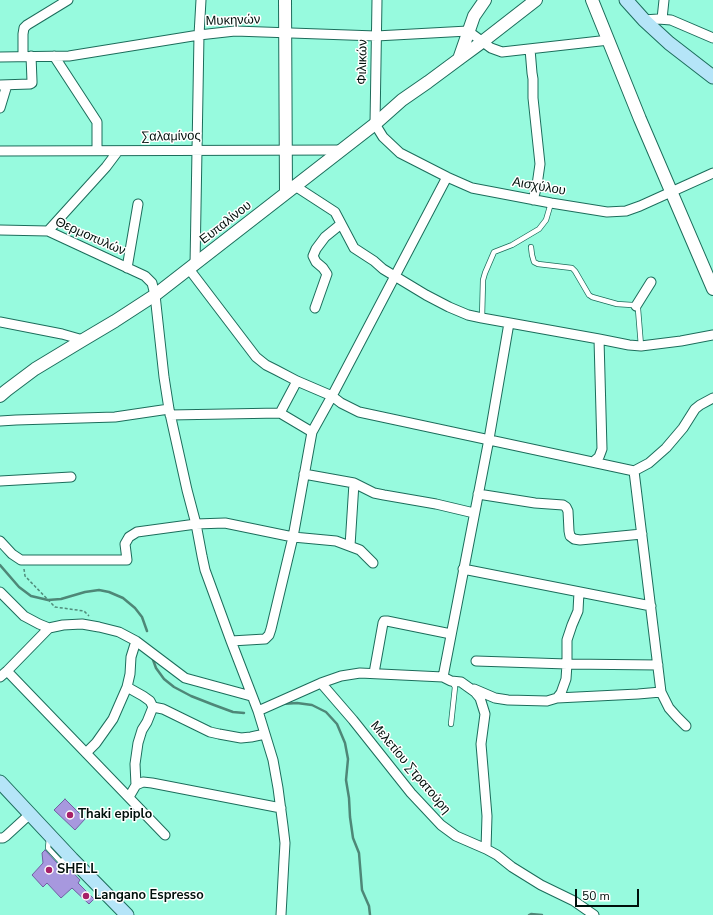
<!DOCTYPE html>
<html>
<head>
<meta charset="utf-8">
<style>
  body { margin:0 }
  #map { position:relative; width:713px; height:915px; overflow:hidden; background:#97fade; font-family:"Nunito Sans",sans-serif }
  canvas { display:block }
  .scale { position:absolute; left:575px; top:889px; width:64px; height:18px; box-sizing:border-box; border:2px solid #00100b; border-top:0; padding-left:5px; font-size:12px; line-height:14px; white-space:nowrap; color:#00100b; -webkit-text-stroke:3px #fff; paint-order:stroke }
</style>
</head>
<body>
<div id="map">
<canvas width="713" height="915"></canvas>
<div class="scale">50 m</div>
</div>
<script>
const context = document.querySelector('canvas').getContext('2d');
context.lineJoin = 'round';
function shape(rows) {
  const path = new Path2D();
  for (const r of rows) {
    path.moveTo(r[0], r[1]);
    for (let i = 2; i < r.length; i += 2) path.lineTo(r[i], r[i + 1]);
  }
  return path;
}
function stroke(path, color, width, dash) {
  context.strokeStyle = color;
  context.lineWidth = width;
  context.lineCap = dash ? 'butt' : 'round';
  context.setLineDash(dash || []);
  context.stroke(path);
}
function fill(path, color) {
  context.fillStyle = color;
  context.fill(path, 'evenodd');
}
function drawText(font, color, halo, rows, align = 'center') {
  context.font = font + ' "Nunito Sans",sans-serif';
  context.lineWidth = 3;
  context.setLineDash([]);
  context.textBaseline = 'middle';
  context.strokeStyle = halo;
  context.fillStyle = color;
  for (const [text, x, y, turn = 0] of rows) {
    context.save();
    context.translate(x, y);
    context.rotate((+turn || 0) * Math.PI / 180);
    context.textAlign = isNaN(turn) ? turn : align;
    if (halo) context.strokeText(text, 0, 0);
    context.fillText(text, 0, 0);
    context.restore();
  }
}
stroke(shape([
  [0,565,19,587,31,596,48,600,61,599,85,592,99,590,109,592,123,598,135,608,142,617,147,631],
  [152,657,156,668,164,679,174,687,191,696,214,705,233,712,244,713],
  [282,704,297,703,312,705,326,712,337,724,345,743,348,759,346,780,349,798,350,817,353,838,359,853,362,890,369,906,370,915],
  [529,915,531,914,542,915]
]), '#4e8777', 2.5);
const building = shape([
  [65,799,85,819,75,830,54,810,65,799],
  [45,850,58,864,60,865,65,864,80,880,78,883,94,899,89,904,72,888,61,898,47,883,43,887,32,875,43,863,42,853,45,850]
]);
fill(building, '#a798de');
stroke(building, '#705fa1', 1);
const service = shape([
  [531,247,532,255,534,262,538,264,572,268,575,271,589,295,592,297,617,304,632,305,636,306,638,309,641,346],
  [482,318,483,280,485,273,494,252,512,245,539,229,546,220,551,203],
  [451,724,455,687,452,682],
  [49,838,48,848,60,861,69,859]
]);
const minor = shape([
  [377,0,375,124,383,137,400,153,447,177,472,188,551,203,607,212,626,211,640,206,713,173],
  [662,19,664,0],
  [644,20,658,19,671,20,713,38],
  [530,49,532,73,533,79,533,98,540,164,537,185,533,200],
  [23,56,23,34,24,28,27,25,68,0],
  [54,56,97,122,97,150],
  [0,57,69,56,199,35,235,31,376,36,468,31,491,48,502,52,609,40],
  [0,85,30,84,32,83,32,81,31,56],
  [0,108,7,85],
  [0,151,342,150],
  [295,186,335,212,354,248,374,261,383,269,426,295,449,307,468,315,482,318,599,339,629,345,641,346,681,341,713,335],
  [0,230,48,231,145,276,152,283,155,295,164,377,169,409,187,490,196,524,202,556,205,570,231,641,258,711,273,760,278,788,283,826,285,843,284,860,281,915],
  [48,231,106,167,118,151],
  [195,265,199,35,201,0],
  [127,268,138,204],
  [189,269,256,357,266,365,276,370,297,381,332,396,341,403,359,412,634,471,649,463,666,448,683,428,695,409,700,405,713,398],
  [636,306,651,282],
  [315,308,327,274,323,268,316,262,313,256,316,249,325,237,341,224],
  [0,322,62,334,83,340],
  [280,413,297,381],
  [170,415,280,413,312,432],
  [0,421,16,420,115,417,169,409],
  [593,462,599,457,602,449,599,339],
  [634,471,661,692,669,708,677,717,686,726],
  [304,474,354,483,374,493,384,495,436,504,474,513],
  [0,481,71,477],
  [478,494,535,503,563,505,566,507,568,511,569,531,570,536,574,539,580,540,642,534],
  [0,541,12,554,21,560,127,560,125,544,129,537,137,532,196,524,225,523,293,537,336,541,360,550,373,563],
  [350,546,354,483],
  [463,569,651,606],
  [0,592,24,616,39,624,49,628,63,625,82,624,99,627,119,632,136,641,185,678,251,696],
  [136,641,131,657,130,674,127,687,143,696,150,701,153,707,147,722,142,730,138,743,135,764,136,785],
  [231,641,265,639,269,635,271,629,293,537,312,432,332,396,447,177],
  [476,661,567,664,658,665],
  [7,671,165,835],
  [374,673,383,623,384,621,387,621,451,634],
  [0,677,7,671,49,628],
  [321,683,353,720,411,793,441,825,456,836,486,849,497,855,512,867,541,885,574,901,594,915],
  [474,689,495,698,508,700,547,701,557,698,561,693,566,679,567,664,567,640,572,625,578,611,579,592],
  [557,698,638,694,661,692],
  [153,707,163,709,210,732,219,734,241,738,251,737,265,734],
  [258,711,321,683,341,676,360,673,443,677],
  [86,753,96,743,113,719,127,687],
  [129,797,136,785,143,782,152,783,281,808],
  [0,838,3,838,6,836,30,814],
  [486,849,487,816,481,744,485,714,480,698,475,692,461,682,451,681,443,677,489,439,509,323]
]);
const tertiary = shape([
  [285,0,286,193],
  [592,0,640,119,713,289],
  [459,59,474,16,485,0],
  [0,396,7,390,35,369,83,340,115,321,155,295,375,124,402,100,428,82,459,59,482,42,536,0]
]);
const secondary = shape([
  [626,0,644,20,669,43,713,77],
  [0,782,72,859,127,915]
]);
stroke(service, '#1c6d5b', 6);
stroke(minor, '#1c6d5b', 11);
stroke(tertiary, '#1c6d5b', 14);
stroke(secondary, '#1c6d5b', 15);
stroke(shape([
  [24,569,25,576,55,607,84,611,89,616]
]), '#508c7b', 1.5, [3, 2]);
stroke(service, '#fff', 4.5);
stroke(minor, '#fff', 9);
stroke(tertiary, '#fff', 12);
stroke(secondary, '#b5e5f8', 13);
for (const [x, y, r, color] of [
  [70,815,4,"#a72068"],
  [49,870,4,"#a72068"],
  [86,896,4,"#a72068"]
]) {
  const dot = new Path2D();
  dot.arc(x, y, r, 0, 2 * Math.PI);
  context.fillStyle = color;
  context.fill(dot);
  stroke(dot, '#fff', 1.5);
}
drawText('13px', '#00100b', '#fff', [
  ["Μυκηνών",233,21,-2],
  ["Φιλικών",363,62,-89],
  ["Σαλαμίνος",171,137,-1],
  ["Αισχύλου",539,187,10],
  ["Ευπαλίνου",226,223,-38],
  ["Θερμοπυλών",90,237,24],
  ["Μελετίου Στρατούρη",410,768,50]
]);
drawText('bold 13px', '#00100b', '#fff', [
  ["Thaki epiplo",78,815],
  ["SHELL",57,870],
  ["Langano Espresso",94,896]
], 'left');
</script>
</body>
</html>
